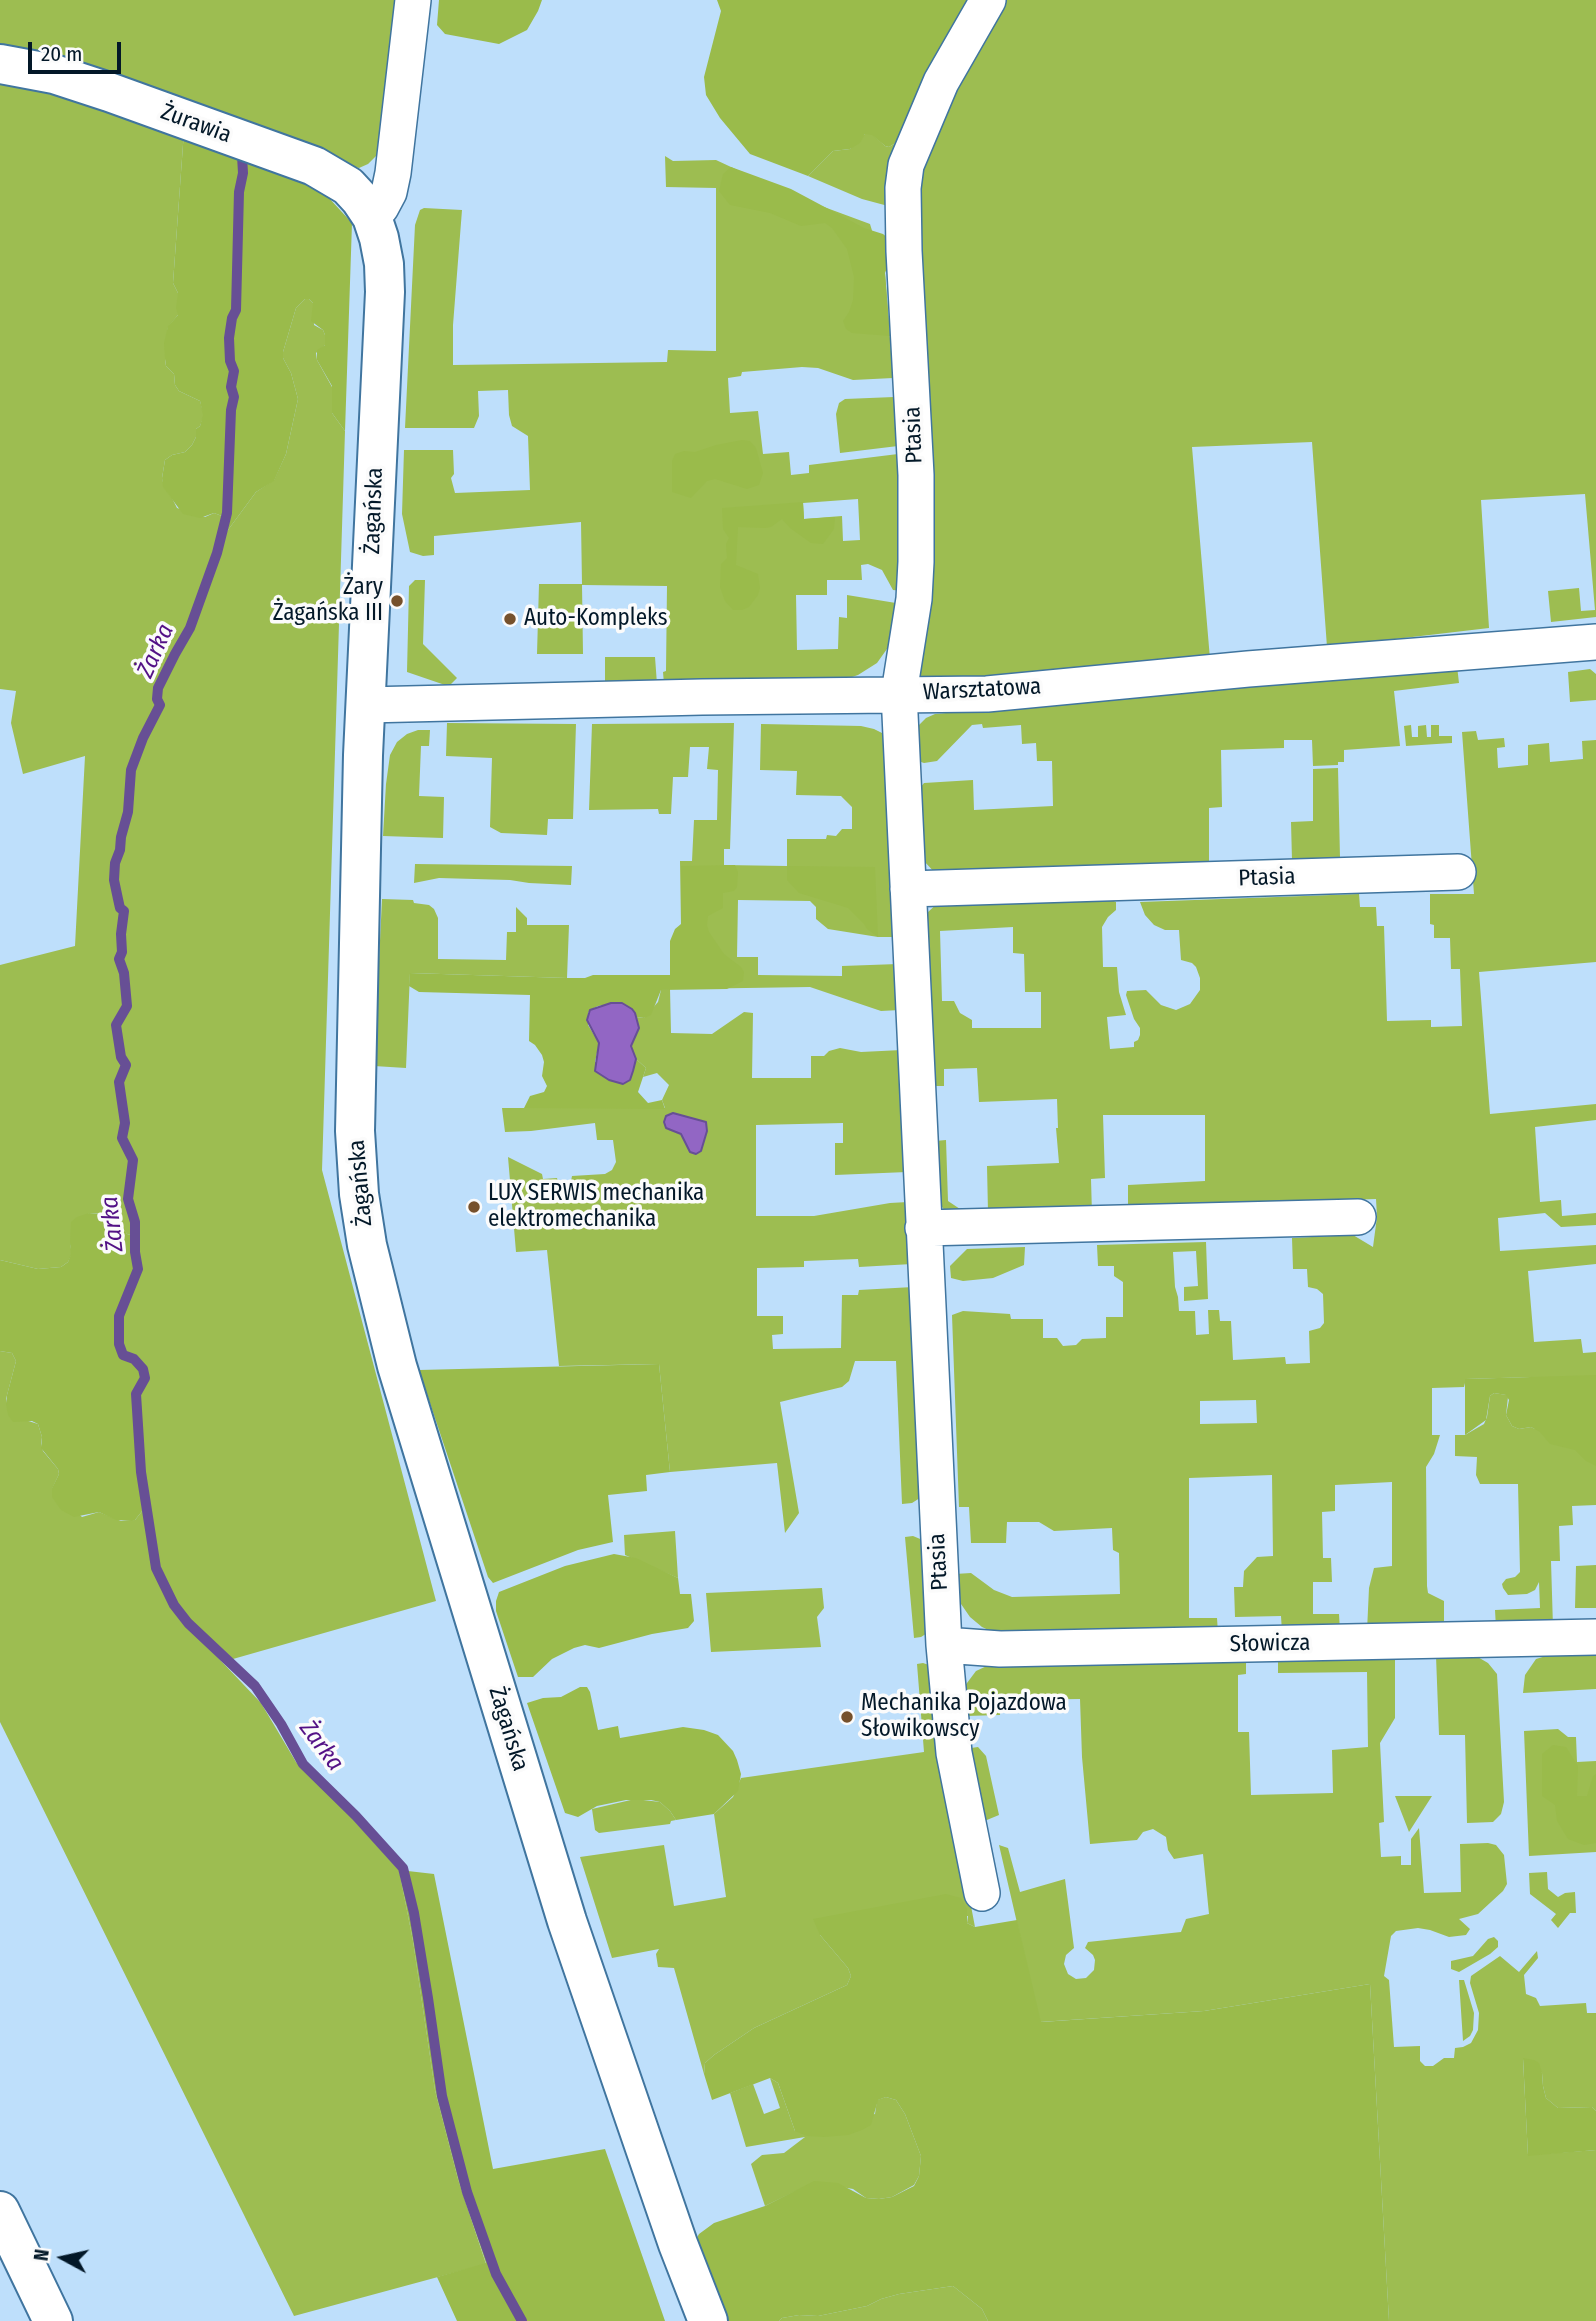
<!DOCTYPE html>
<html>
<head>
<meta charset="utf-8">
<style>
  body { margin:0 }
  #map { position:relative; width:1596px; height:2321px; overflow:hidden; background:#bedffb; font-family:"Fira Sans Condensed",sans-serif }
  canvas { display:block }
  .north { position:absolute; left:28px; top:2223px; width:70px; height:70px; -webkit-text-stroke:5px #fbfbfb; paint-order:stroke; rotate:278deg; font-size:19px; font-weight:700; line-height:28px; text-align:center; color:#031828 }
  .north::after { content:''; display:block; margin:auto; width:24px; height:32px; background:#031828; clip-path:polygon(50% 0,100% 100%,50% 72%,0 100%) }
  .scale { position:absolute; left:28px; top:42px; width:93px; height:32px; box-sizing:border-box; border:4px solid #031828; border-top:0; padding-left:9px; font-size:21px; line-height:24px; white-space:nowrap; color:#031828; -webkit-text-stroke:5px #fbfbfb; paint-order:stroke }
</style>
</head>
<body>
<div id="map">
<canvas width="1596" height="2321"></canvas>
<div class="north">N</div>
<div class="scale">20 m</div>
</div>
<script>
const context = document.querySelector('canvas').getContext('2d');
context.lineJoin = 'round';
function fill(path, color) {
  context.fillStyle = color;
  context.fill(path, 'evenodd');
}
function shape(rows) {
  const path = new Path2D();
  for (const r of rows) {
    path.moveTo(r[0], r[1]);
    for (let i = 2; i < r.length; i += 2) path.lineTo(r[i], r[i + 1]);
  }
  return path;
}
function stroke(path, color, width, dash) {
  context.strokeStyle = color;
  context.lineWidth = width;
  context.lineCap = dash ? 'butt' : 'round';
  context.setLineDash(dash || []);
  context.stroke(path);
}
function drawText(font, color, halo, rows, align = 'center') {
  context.font = font + ' "Fira Sans Condensed",sans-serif';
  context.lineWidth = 7;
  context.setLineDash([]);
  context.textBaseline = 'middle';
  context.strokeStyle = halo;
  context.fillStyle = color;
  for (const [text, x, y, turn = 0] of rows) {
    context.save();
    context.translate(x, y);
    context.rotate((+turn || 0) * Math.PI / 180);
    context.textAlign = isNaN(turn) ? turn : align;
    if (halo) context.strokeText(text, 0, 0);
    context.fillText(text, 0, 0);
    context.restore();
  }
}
fill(shape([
  [0,0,397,0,378,154,368,164,359,168,0,51],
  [971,0,1596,0,1596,617,1551,622,1548,591,1579,588,1581,611,1595,610,1585,494,1481,500,1489,628,1327,647,1312,442,1192,447,1210,659,988,685,923,679,919,676,903,210,862,199,808,176,833,151,850,149,865,134,872,134,885,146,889,147,899,141],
  [0,82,9,82,111,107,184,131,173,283,178,293,178,315,168,327,165,359,166,366,174,374,175,385,179,391,200,401,204,415,200,426,196,429,196,437,192,445,185,452,172,455,165,460,162,478,164,487,172,498,177,508,205,517,214,513,222,516,225,521,216,554,190,627,174,654,158,688,156,699,160,705,143,737,138,753,157,717,162,705,158,698,160,689,177,653,192,630,225,534,256,492,274,480,286,454,298,399,291,373,283,358,283,352,296,308,305,299,309,299,313,303,314,325,323,330,325,335,325,345,316,353,317,360,332,387,332,413,345,431,322,1170,436,1601,233,1659,189,1619,176,1603,159,1568,142,1469,139,1394,147,1378,145,1368,135,1358,124,1354,121,1344,121,1317,139,1269,137,1252,136,1223,129,1199,134,1160,123,1137,126,1123,120,1083,127,1066,122,1056,116,1025,128,1006,125,972,120,959,123,952,121,934,124,912,120,933,121,952,119,959,123,973,126,1006,115,1025,121,1057,126,1066,118,1082,124,1123,121,1138,132,1160,127,1199,132,1212,134,1236,127,1234,123,1228,122,1223,111,1214,89,1213,70,1244,72,1254,68,1262,61,1267,38,1269,0,1260,0,965,75,946,85,756,23,774,11,723,16,691,0,689],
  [665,156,673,161,716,160,789,194,870,224,885,273,893,378,853,380,818,368,802,367,742,372,741,376,728,378,730,413,758,411,763,454,789,452,791,475,809,473,809,465,898,454,903,591,893,590,882,570,868,564,861,565,862,580,827,580,827,595,796,595,797,650,838,649,839,617,847,618,847,595,902,604,894,639,877,663,858,675,849,678,664,684,663,672,666,671,667,586,582,585,583,654,537,654,539,584,582,584,581,522,434,536,434,555,423,556,410,552,402,514,404,450,453,450,454,474,451,478,455,493,530,490,528,436,512,426,509,415,508,390,478,391,479,416,474,428,405,428,415,225,420,210,424,208,462,210,453,325,453,365,667,362,668,350,716,351,716,188,666,187],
  [858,499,860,540,843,541,842,516,804,519,803,503],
  [894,397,898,446,840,453,836,414,839,403,845,399],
  [415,580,425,580,423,644,457,678,451,684,445,685,407,672,409,586],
  [605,657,655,657,657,684,605,686],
  [1457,666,1459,683,1394,691,1400,746,1344,750,1344,762,1338,762,1338,765,1313,766,1312,740,1284,740,1284,748,1221,750,1222,807,1209,808,1209,864,936,874,924,861,920,788,924,783,973,780,974,810,1053,806,1052,761,1037,761,1036,743,1022,744,1021,725,983,728,982,724,972,725,937,761,924,763,921,762,917,736,919,725,926,718,935,714],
  [1590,669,1596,674,1596,700,1570,702,1568,672],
  [447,723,576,724,573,819,548,819,547,835,501,833,490,827,492,758,446,756],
  [734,723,730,849,724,849,724,865,787,866,787,839,826,839,827,835,836,836,842,829,852,829,852,807,841,796,796,795,797,771,760,770,761,724,861,726,874,729,884,734,897,937,878,937,828,929,816,919,816,907,810,901,738,900,737,957,758,957,758,975,842,976,842,966,898,964,900,1010,881,1011,810,987,682,989,680,861,692,861,694,820,717,820,718,770,707,769,709,747,690,747,688,777,673,777,671,814,659,814,658,809,589,810,592,724],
  [1411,725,1412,737,1418,737,1418,726,1426,725,1427,737,1431,737,1431,725,1439,725,1439,736,1452,736,1452,743,1406,746,1404,726],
  [418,730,430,730,429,746,421,746,419,796,444,797,443,838,383,836,386,784,390,755,397,742,407,734],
  [1476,731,1478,740,1504,738,1505,747,1497,748,1498,768,1528,765,1528,745,1549,743,1550,762,1583,759,1582,741,1596,740,1596,962,1479,972,1490,1114,1596,1104,1596,1120,1535,1127,1540,1202,1561,1200,1562,1216,1596,1213,1596,1225,1561,1227,1545,1213,1498,1218,1500,1251,1596,1245,1596,1264,1528,1271,1534,1342,1581,1339,1583,1353,1596,1352,1596,1505,1572,1506,1573,1525,1559,1526,1560,1561,1551,1561,1553,1627,1496,1628,1495,1610,1540,1608,1539,1582,1535,1590,1527,1594,1508,1595,1503,1588,1502,1584,1506,1579,1515,1577,1520,1572,1518,1484,1480,1484,1476,1475,1477,1457,1455,1456,1455,1435,1465,1435,1484,1424,1487,1417,1490,1396,1494,1393,1507,1395,1508,1397,1506,1415,1512,1426,1519,1429,1531,1427,1535,1429,1534,1377,1466,1379,1464,1387,1432,1388,1432,1435,1440,1435,1434,1454,1426,1467,1427,1586,1428,1593,1444,1601,1444,1630,1367,1631,1369,1588,1374,1568,1392,1566,1392,1482,1335,1485,1335,1511,1322,1512,1323,1558,1331,1558,1332,1582,1313,1582,1313,1614,1339,1614,1340,1631,1282,1632,1281,1616,1235,1617,1234,1587,1243,1587,1244,1571,1257,1557,1273,1556,1272,1475,1189,1478,1189,1618,1217,1618,1218,1633,1014,1636,995,1633,982,1627,970,1617,961,1604,955,1574,971,1573,994,1590,1012,1597,1120,1594,1119,1553,1113,1550,1112,1528,1054,1531,1039,1522,1007,1522,1006,1543,971,1543,969,1507,959,1507,952,1315,963,1311,1010,1314,1011,1319,1043,1319,1043,1338,1057,1338,1063,1346,1076,1345,1082,1339,1106,1338,1106,1317,1123,1317,1123,1282,1114,1276,1114,1266,1098,1266,1097,1245,1206,1242,1208,1299,1184,1301,1184,1287,1198,1286,1196,1251,1173,1252,1175,1287,1178,1297,1179,1311,1195,1311,1196,1335,1209,1334,1208,1310,1219,1310,1220,1321,1231,1321,1233,1360,1285,1357,1286,1364,1310,1363,1309,1331,1320,1328,1324,1323,1323,1294,1317,1289,1308,1287,1307,1269,1293,1269,1292,1238,1353,1235,1373,1247,1377,1217,1376,1199,1128,1207,1128,1185,1205,1181,1205,1115,1103,1115,1105,1178,1091,1179,1092,1214,960,1218,945,1211,937,1200,935,1141,946,1140,948,1201,966,1213,988,1212,987,1166,1059,1163,1056,1128,1058,1128,1057,1099,979,1102,977,1068,944,1069,944,1086,932,1086,925,920,928,912,939,902,956,898,1103,896,1116,902,1116,910,1108,917,1102,927,1103,967,1117,967,1119,992,1126,1015,1107,1017,1110,1049,1134,1047,1134,1042,1138,1040,1140,1035,1140,1028,1134,1019,1126,995,1127,991,1146,990,1161,1005,1176,1010,1190,1004,1200,990,1200,978,1196,967,1192,963,1181,960,1179,930,1165,930,1154,925,1145,915,1140,902,1359,894,1360,907,1376,907,1377,926,1384,926,1387,1021,1431,1020,1431,1027,1462,1026,1460,969,1451,969,1450,938,1434,938,1434,925,1430,924,1430,894,1474,894,1462,732],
  [1013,927,1013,953,1024,954,1025,992,1041,992,1041,1028,972,1028,972,1020,960,1013,954,1001,942,1001,940,931],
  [1256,1400,1257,1423,1200,1424,1200,1401],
  [1338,768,1340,858,1292,860,1291,822,1313,821,1313,769],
  [415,864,572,866,571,885,529,883,510,880,439,878,414,883],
  [382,899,413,900,414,903,429,905,434,909,438,918,438,959,506,960,507,932,516,932,516,907,527,918,527,925,569,925,567,978,410,973,406,1068,374,1066],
  [670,989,671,1033,712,1034,744,1012,753,1013,752,1078,811,1078,811,1056,824,1056,829,1051,840,1048,861,1052,902,1050,907,1172,835,1175,835,1143,843,1143,843,1123,756,1125,756,1216,814,1216,890,1203,908,1202,912,1264,859,1267,858,1259,804,1261,804,1267,757,1268,757,1316,783,1316,783,1334,772,1335,773,1349,841,1348,842,1295,858,1295,859,1290,913,1287,923,1496,912,1503,902,1504,896,1361,855,1361,849,1381,842,1387,780,1402,799,1513,785,1533,777,1463,670,1472,659,1364,559,1366,547,1250,516,1252,508,1157,542,1174,543,1179,557,1178,558,1182,571,1181,572,1176,605,1174,612,1170,616,1162,613,1140,597,1140,595,1123,531,1131,505,1132,502,1108,665,1108,662,1100,669,1085,657,1073,643,1077,646,1068,636,1059,631,1047,639,1028,636,1017,644,1018,658,1002,661,990],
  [1025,1247,1024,1265,993,1278,963,1281,951,1278,950,1266,967,1249],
  [0,1351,12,1353,16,1361,6,1399,9,1415,38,1424,42,1437,41,1444,43,1451,58,1469,59,1474,52,1489,82,1517,99,1512,121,1521,135,1520,143,1510,144,1496,154,1568,173,1606,187,1625,261,1703,296,1762,352,1818,399,1870,413,1941,435,2090,458,2179,486,2264,294,2316,0,1722],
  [675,1531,678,1578,625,1555,624,1535],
  [913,1536,925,1541,929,1632,921,1637,914,1638,905,1537],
  [1596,1565,1596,1608,1575,1608,1576,1566],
  [822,1588,824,1608,817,1617,821,1647,711,1652,706,1593],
  [1596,1654,1596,1689,1523,1693,1525,1675,1536,1659,1546,1656],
  [1436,1656,1476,1656,1488,1663,1497,1674,1504,1802,1501,1814,1493,1822,1467,1823,1465,1735,1439,1735],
  [1395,1658,1395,1718,1380,1743,1384,1822,1379,1823,1381,1857,1401,1856,1401,1865,1411,1865,1411,1839,1419,1828,1424,1893,1461,1892,1460,1844,1488,1843,1496,1845,1504,1855,1507,1884,1503,1891,1478,1914,1459,1919,1470,1929,1466,1935,1449,1937,1430,1930,1418,1928,1396,1931,1391,1936,1384,1976,1389,1980,1394,2047,1420,2046,1420,2061,1425,2066,1433,2066,1444,2058,1454,2058,1455,2048,1463,2047,1471,2043,1478,2030,1479,2013,1470,1983,1471,1976,1500,1956,1519,1972,1537,1951,1538,1958,1524,1975,1526,1994,1536,1998,1540,2006,1586,2003,1587,2013,1596,2013,1596,2111,1592,2107,1558,2108,1546,2098,1543,2086,1542,2073,1523,2059,1528,2155,1596,2150,1596,2321,1389,2321,1370,1984,1204,2011,1040,2022,999,1845,1008,1848,1020,1892,1065,1879,1074,1948,1066,1955,1064,1964,1068,1974,1076,1979,1086,1978,1094,1970,1095,1960,1093,1955,1085,1948,1088,1942,1181,1932,1186,1919,1209,1914,1203,1854,1174,1859,1168,1850,1166,1837,1153,1829,1143,1832,1137,1840,1090,1844,1082,1757,1080,1699,1001,1700,1000,1715,966,1716,964,1687,976,1671,989,1665,1246,1660,1246,1674,1238,1675,1238,1732,1249,1732,1251,1795,1333,1793,1332,1750,1368,1747,1367,1672,1278,1673,1278,1660],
  [923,1663,932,1666,948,1785,975,1927,967,1923,968,1916,820,1935,848,1968,851,1976,847,1985,754,2028,714,2055,705,2063,704,2074,674,1968,658,1967,656,1954,659,1949,612,1958,580,1857,664,1845,674,1906,726,1897,714,1814,733,1797,741,1778,924,1752,917,1664],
  [1558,1729,1568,1737,1576,1737,1577,1762,1596,1761,1596,1852,1529,1856,1524,1731],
  [978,1747,986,1756,999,1815,982,1822,971,1748],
  [1395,1796,1432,1796,1409,1832],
  [635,1799,660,1802,670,1811,676,1820,671,1821,670,1824,599,1833,595,1830,592,1809],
  [1547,1872,1548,1889,1558,1897,1565,1893,1575,1892,1576,1913,1570,1913,1558,1928,1551,1920,1556,1914,1530,1894,1529,1873],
  [1494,1937,1498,1941,1498,1947,1490,1954,1459,1972,1451,1969,1451,1961,1473,1956,1488,1939],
  [1459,1980,1464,1980,1474,2013,1473,2030,1470,2036,1463,2041],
  [770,2078,778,2083,795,2131,875,2114,877,2100,886,2097,896,2100,905,2114,921,2156,919,2176,914,2185,892,2197,879,2199,866,2198,853,2189,814,2182,765,2206,751,2164,762,2155,784,2153,805,2137,746,2147,730,2093,753,2084,764,2114,780,2108],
  [953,2286,982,2309,988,2321,779,2321,782,2318,799,2315,818,2316,867,2306,881,2299,899,2294]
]), '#9dbd51');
fill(shape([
  [439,0,542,0,538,11,527,30,499,44,445,34,437,25],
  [717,0,971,0,899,141,889,147,885,146,872,135,865,134,860,143,850,149,833,151,808,176,750,154,720,118,706,95,704,77,721,11],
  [184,131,242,156,234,295,236,310,231,318,229,337,229,361,233,372,230,387,233,397,230,410,229,492,225,521,222,516,214,513,200,518,183,514,163,487,162,478,165,460,172,455,185,452,192,445,196,437,196,429,200,426,203,415,200,401,179,391,175,385,174,374,166,366,165,359,164,343,168,326,178,315,176,308,178,293,173,283],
  [245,157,317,185,352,223,345,431,332,413,332,386,317,360,317,350,325,345,325,335,323,330,311,321,313,303,309,299,305,299,296,308,283,352,283,358,291,373,298,399,286,454,274,481,256,492,225,534,232,492,233,411,236,397,234,386,236,371,231,361,232,338,233,318,238,311,237,295,240,258,241,193],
  [731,167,791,189,864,228,883,234,889,239,890,260,885,273,890,336,852,333,846,329,843,321,849,312,853,300,854,277,847,249,832,228,825,223,801,226,770,213,730,205,719,191,723,174],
  [742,440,750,441,756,448,763,473,759,485,747,489,715,479,707,481,691,498,672,492,672,461,675,454,684,451,695,452,716,445],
  [803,502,804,519,835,517,834,529,823,544,811,543,790,528,782,519,771,527,765,528,738,527,736,565,758,574,760,588,758,595,749,607,742,610,733,610,725,601,720,587,721,564,727,558,726,544,729,538,723,529,722,508],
  [735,865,738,872,737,887,734,891,723,893,723,908,708,916,707,925,709,932,724,954,741,967,744,972,743,981,727,989,661,990,651,1015,644,1018,636,1017,632,1009,616,1003,598,1006,590,1010,588,1013,588,1025,599,1043,595,1062,635,1063,636,1059,646,1068,638,1092,648,1103,662,1100,665,1109,524,1108,530,1096,544,1092,547,1086,542,1076,544,1062,542,1055,535,1045,529,1041,530,995,419,992,409,986,410,973,567,978,585,978,593,975,670,975,670,941,675,929,681,924,681,866],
  [787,866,875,867,878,937,867,929,864,924,848,908,799,893,787,880],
  [89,1213,116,1215,119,1218,127,1234,134,1236,137,1269,118,1316,118,1344,121,1355,133,1360,142,1369,144,1378,136,1393,138,1407,136,1421,139,1467,144,1506,143,1510,135,1520,132,1521,116,1520,99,1512,74,1517,61,1510,52,1497,52,1488,59,1474,58,1469,41,1448,42,1437,38,1424,32,1421,13,1422,8,1415,6,1404,7,1395,16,1361,12,1353,0,1351,0,1260,38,1269,61,1267,68,1262,71,1254,70,1244,71,1222,77,1217],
  [659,1364,670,1472,646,1475,647,1491,608,1495,613,1542,578,1550,493,1583,488,1577,419,1370],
  [1596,1375,1596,1466,1586,1461,1575,1450,1550,1444,1540,1432,1531,1427,1519,1429,1512,1426,1506,1415,1509,1400,1506,1395,1494,1393,1490,1396,1486,1420,1465,1435,1465,1379],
  [614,1554,636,1558,678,1578,680,1594,691,1594,694,1621,688,1628,652,1634,599,1648,585,1645,574,1648,552,1659,533,1677,518,1677,496,1611,496,1601,499,1592,565,1566],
  [580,1687,587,1687,590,1692,598,1730,618,1726,620,1738,683,1727,704,1730,718,1735,733,1751,737,1760,741,1774,738,1791,714,1814,676,1820,670,1811,660,1802,651,1800,626,1800,597,1806,578,1817,565,1813,527,1703,543,1698,561,1697],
  [1553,1745,1566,1747,1578,1766,1577,1796,1587,1796,1593,1776,1596,1774,1596,1843,1584,1845,1568,1839,1557,1821,1555,1805,1542,1796,1542,1754],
  [399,1870,434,1874,493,2169,605,2149,665,2321,457,2321,437,2277,486,2263,458,2179,435,2090,413,1941],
  [946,1894,961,1898,967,1909,967,1923,975,1927,1017,1920,1041,2022,1204,2011,1370,1984,1389,2321,988,2321,982,2309,953,2286,899,2294,881,2299,867,2306,818,2316,799,2315,782,2318,779,2321,717,2321,694,2243,699,2234,714,2223,765,2206,814,2181,838,2183,866,2198,879,2199,892,2197,914,2186,919,2176,921,2156,905,2114,896,2100,886,2097,878,2100,871,2125,862,2130,848,2135,824,2137,807,2136,795,2131,778,2083,770,2078,712,2100,704,2074,705,2063,714,2055,754,2028,847,1985,851,1976,848,1968,820,1935,813,1919],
  [1523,2058,1534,2060,1539,2063,1542,2073,1543,2086,1546,2098,1558,2108,1592,2107,1596,2111,1596,2150,1528,2156]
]), '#9abb4b');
const water = shape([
  [611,1003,622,1003,632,1009,635,1013,639,1028,631,1046,636,1059,633,1071,630,1080,623,1084,609,1080,595,1071,599,1043,587,1020,590,1010,611,1003],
  [673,1113,706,1122,707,1131,701,1151,696,1154,690,1152,681,1134,666,1128,664,1122,666,1116,673,1113]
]);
fill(water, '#9266c4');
stroke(water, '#674f95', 2);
stroke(shape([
  [242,156,243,173,239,192,236,310,232,318,229,338,230,361,234,371,231,387,234,397,231,410,227,513,217,553,190,628,175,654,158,688,157,699,160,705,143,738,131,770,128,812,121,837,120,850,115,863,114,880,118,899,120,908,124,911,121,934,122,952,119,959,124,973,127,1006,116,1025,121,1057,126,1065,119,1082,125,1123,122,1138,133,1160,128,1199,135,1222,135,1252,138,1269,119,1316,119,1344,123,1355,134,1359,143,1369,145,1378,136,1394,141,1472,156,1568,174,1605,188,1623,255,1686,281,1724,303,1764,356,1816,403,1868,414,1913,428,1998,442,2096,467,2192,496,2274,522,2321]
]), '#674f95', 10);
const minor = shape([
  [372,217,381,207,389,192,393,173,413,0],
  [366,705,702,697,987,694,1248,669,1596,642],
  [908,889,1458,872],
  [923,1228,1358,1217],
  [944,1645,1000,1649,1596,1637],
  [982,1893,954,1753,944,1645,899,693,914,599,916,562,916,475,904,251,903,188,906,165,941,82,988,0]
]);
const tertiary = shape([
  [0,64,54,74,109,92,314,166,348,186,360,199,372,217,379,238,384,264,385,292,363,755,355,1131,359,1194,367,1245,397,1366,567,1921,678,2244,708,2321],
  [0,2211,53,2321]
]);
stroke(minor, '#40759f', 38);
stroke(tertiary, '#40759f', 42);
stroke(minor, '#fff', 35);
stroke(tertiary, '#fff', 38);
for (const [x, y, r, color] of [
  [397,601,7,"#76512c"],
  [510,619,7,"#76512c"],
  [474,1207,7,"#76512c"],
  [847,1717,7,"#76512c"]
]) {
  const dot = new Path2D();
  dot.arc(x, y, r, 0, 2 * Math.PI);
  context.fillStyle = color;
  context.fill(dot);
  stroke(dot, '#fbfbfb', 2.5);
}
drawText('23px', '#031828', '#fbfbfb', [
  ["Żurawia",196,124,20],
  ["Ptasia",914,435,-92],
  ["Żagańska",374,511,-88],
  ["Warsztatowa",982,690,-3],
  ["Ptasia",1267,878,-2],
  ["Żagańska",361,1183,-95],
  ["Ptasia",939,1562,-93],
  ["Słowicza",1270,1644,-1],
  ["Żagańska",508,1729,73]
]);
drawText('23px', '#031828', '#fbfbfb', [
  ["Żary",383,588,"right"],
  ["Żagańska III",383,614,"right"],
  ["Auto-Kompleks",524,619],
  ["LUX SERWIS mechanika",488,1194],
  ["elektromechanika",488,1220],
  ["Mechanika Pojazdowa",861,1704],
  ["Słowikowscy",861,1730]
], 'left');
drawText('italic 24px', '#531186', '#fbfbfb', [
  ["Żarka",156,651,-66],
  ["Żarka",113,1224,-96],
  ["Żarka",321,1746,53]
]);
</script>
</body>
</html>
